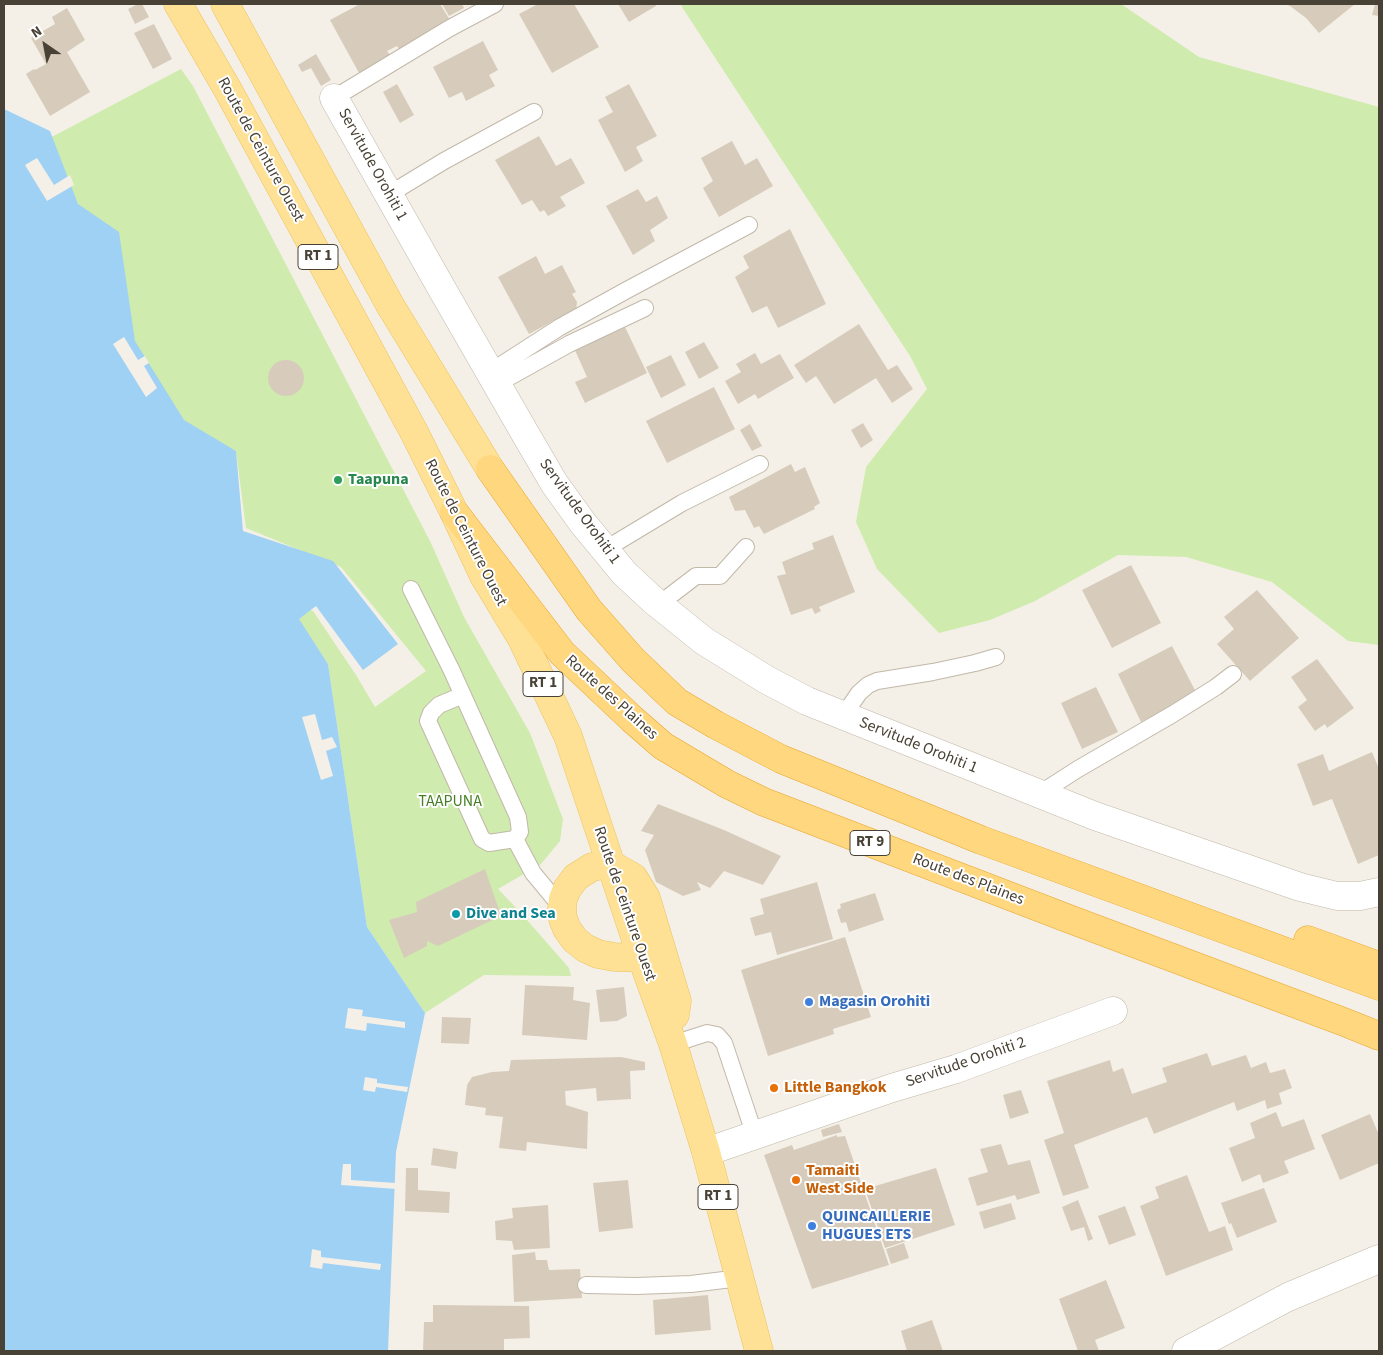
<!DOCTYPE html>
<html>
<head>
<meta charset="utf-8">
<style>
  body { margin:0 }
  #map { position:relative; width:1383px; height:1355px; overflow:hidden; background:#f4f0e7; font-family:"Source Sans 3",sans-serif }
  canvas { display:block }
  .frame { position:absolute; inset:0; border:5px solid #484135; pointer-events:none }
  .north { position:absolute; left:20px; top:20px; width:50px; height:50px; -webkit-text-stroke:4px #fff; paint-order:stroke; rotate:327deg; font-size:14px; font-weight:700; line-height:20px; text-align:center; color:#484135 }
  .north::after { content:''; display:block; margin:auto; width:18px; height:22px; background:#484135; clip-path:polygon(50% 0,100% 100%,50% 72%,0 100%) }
</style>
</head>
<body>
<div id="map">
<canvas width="1383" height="1355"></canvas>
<div class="frame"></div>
<div class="north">N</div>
</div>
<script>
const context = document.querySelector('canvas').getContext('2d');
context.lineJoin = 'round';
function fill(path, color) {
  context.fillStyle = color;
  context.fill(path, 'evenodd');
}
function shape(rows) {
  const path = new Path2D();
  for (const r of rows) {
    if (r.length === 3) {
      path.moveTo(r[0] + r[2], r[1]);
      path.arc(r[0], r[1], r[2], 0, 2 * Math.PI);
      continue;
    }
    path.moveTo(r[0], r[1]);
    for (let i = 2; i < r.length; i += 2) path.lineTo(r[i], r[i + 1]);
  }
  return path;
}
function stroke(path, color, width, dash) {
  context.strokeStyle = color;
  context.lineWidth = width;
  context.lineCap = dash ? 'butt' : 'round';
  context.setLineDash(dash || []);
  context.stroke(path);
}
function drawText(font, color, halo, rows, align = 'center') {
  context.font = font + ' "Source Sans 3",sans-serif';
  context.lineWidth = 4;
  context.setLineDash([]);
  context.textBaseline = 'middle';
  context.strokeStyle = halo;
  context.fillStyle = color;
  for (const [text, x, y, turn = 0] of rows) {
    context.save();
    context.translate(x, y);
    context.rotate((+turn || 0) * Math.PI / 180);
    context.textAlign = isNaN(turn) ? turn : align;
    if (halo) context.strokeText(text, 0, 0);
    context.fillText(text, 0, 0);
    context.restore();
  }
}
fill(shape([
  [680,4,1121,4,1199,57,1379,107,1379,645,1348,641,1272,582,1186,557,1118,555,1035,601,990,620,939,633,877,569,856,522,866,467,927,389,910,356],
  [181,69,193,86,430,541,464,617,530,733,563,819,560,841,541,864,498,889,520,912,569,968,571,976,484,975,425,1013,367,927,328,664,298,619,306,609,313,611,356,675,375,707,426,671,341,567,246,528,236,451,146,402,44,141]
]), '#cfebad');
fill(shape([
  [4,109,50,131,78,204,119,232,135,341,184,420,236,451,243,531,333,561,398,644,363,670,316,606,299,619,328,664,367,927,425,1013,396,1152,388,1351,4,1351]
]), '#9fd1f5');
fill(shape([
  [37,158,54,185,70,175,74,185,47,201,25,165],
  [124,337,138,360,145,356,149,363,144,366,157,388,146,397,113,344],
  [315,714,322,740,332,737,337,747,326,751,333,776,321,780,302,717],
  [348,1008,363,1010,362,1016,405,1022,405,1028,367,1023,366,1031,345,1028],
  [365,1077,377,1079,377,1083,408,1087,407,1092,376,1087,375,1092,363,1090],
  [343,1164,351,1164,351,1180,396,1183,397,1189,341,1185],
  [312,1249,321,1251,321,1257,381,1264,380,1270,323,1263,322,1269,310,1267]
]), '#f4f0e7');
fill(shape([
  [138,4,142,4,149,17,135,24,128,9],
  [360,4,440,4,450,20,399,49,397,46,387,51,390,55,359,73,330,20],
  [442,4,462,4,464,8,449,16],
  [538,4,574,4,599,47,552,73,519,14],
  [618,4,655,4,656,6,629,22],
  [1284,4,1355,4,1319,33,1306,18,1290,6],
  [1375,4,1379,4,1379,16,1372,15],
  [67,8,85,40,67,52,90,92,50,116,26,74,34,69,35,70,46,64,31,38,55,24,52,17],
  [154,24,172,59,153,69,134,33],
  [483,41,498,70,489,75,495,86,466,101,462,92,449,98,433,67],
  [316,54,331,80,321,86,311,68,302,72,298,65],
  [397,84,414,115,400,123,383,92],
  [629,84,657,136,636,147,643,161,625,172,598,120,613,112,605,97],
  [539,136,556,166,571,158,585,183,560,197,566,206,548,216,544,210,540,212,532,200,522,205,495,160],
  [732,141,745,165,757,158,773,186,719,217,703,188,713,181,701,158],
  [638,189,646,202,657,196,668,218,650,230,655,241,633,255,606,206],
  [790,229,826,304,778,328,767,306,752,313,735,277,749,268,743,256],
  [536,256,545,274,562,265,576,292,572,294,577,302,576,311,562,320,561,317,529,334,498,277],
  [859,324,888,370,897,365,913,389,892,403,876,378,834,404,816,376,806,383,794,365],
  [625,327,647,373,585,403,575,382,587,377,574,348,609,330,611,334],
  [704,342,719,368,699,379,685,352],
  [755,353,761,364,780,354,794,378,758,399,755,394,738,404,725,381,741,372,736,364],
  [671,355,686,385,661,398,646,367],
  [286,378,18],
  [714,387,735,429,667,463,646,421],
  [863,423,873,440,861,448,851,430],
  [750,424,762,446,752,451,740,430],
  [791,464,795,472,805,467,820,503,814,507,815,509,764,534,759,526,754,528,745,510,735,511,729,497],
  [833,535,855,592,819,607,821,611,815,614,812,608,791,615,777,576,786,574,782,562,814,549,812,543],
  [1131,565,1161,623,1112,648,1082,590],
  [1257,590,1299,638,1250,681,1217,644,1234,629,1224,617],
  [1172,646,1197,694,1141,722,1118,674],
  [1317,659,1354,708,1327,728,1325,724,1315,731,1298,707,1307,700,1291,677],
  [1096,687,1118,732,1082,749,1061,703],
  [1372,752,1379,769,1379,855,1358,864,1332,799,1313,806,1297,764,1323,754,1329,771],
  [658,804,724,830,781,856,763,885,724,871,710,888,697,882,701,890,683,896,656,882,645,850,654,835,641,831],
  [485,869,501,916,438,946,427,941,427,946,404,958,389,920,417,912,416,902],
  [817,882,833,939,777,955,771,932,755,936,750,918,764,914,760,899],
  [875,893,884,920,849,932,846,922,841,923,837,910,841,908,840,904],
  [845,937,871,1017,833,1029,834,1034,768,1056,741,970],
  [525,985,574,987,573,1000,590,1003,587,1040,522,1035],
  [624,987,627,1016,617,1021,600,1022,596,990],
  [442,1017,471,1018,469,1044,441,1043],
  [1207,1053,1212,1066,1246,1055,1251,1068,1266,1062,1270,1073,1285,1069,1292,1088,1279,1093,1282,1104,1267,1109,1265,1100,1237,1111,1234,1102,1154,1134,1147,1117,1074,1145,1089,1188,1063,1196,1044,1140,1064,1133,1047,1081,1110,1060,1113,1072,1123,1068,1132,1094,1167,1082,1162,1068],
  [621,1057,645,1062,645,1070,630,1071,631,1099,597,1101,596,1088,565,1091,566,1105,588,1112,587,1149,527,1142,526,1151,499,1148,503,1117,485,1115,486,1108,465,1105,467,1085,472,1077,492,1072,509,1071,511,1060],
  [1021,1090,1029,1113,1010,1119,1003,1095],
  [1276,1112,1282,1127,1304,1119,1315,1149,1284,1161,1289,1173,1263,1183,1260,1174,1242,1182,1229,1148,1255,1138,1250,1123],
  [1370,1114,1379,1135,1379,1163,1340,1180,1321,1135],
  [839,1124,842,1132,823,1137,821,1130],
  [837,1135,837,1137,845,1136,889,1265,812,1289,764,1155,792,1145,794,1150],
  [1001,1144,1008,1165,1030,1160,1040,1193,1017,1200,1015,1195,977,1206,968,1178,988,1172,980,1149],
  [433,1148,458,1152,456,1169,431,1165],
  [406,1168,418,1168,418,1190,450,1192,449,1213,405,1211],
  [936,1168,955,1225,885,1248,865,1189],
  [1187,1175,1209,1232,1225,1226,1233,1250,1166,1276,1140,1206,1159,1198,1155,1187],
  [628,1180,633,1228,599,1232,593,1183],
  [1264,1188,1277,1222,1237,1238,1231,1223,1229,1224,1221,1203],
  [1078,1200,1093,1239,1088,1241,1084,1227,1071,1231,1062,1207],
  [1011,1203,1016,1219,984,1229,979,1212],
  [548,1205,550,1248,514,1250,512,1241,496,1240,495,1221,513,1218,512,1208],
  [1125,1206,1136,1235,1109,1245,1098,1216],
  [904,1243,909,1258,891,1264,886,1249],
  [535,1252,536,1260,547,1260,549,1270,580,1269,582,1298,514,1302,512,1255],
  [1106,1280,1125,1328,1095,1340,1099,1351,1078,1351,1059,1299],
  [708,1295,711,1330,655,1335,653,1300],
  [433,1305,529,1306,530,1338,504,1339,504,1351,423,1351,424,1322,433,1322],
  [932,1320,943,1351,907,1351,901,1331]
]), '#d7ccbb');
const service = shape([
  [334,98,450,28,495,4],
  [388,195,444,161,534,112],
  [490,372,560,327,627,290,749,225],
  [497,384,569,344,645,308],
  [604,550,682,503,760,464],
  [411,589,451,669,518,817,520,832,515,839],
  [658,605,696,576,720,576,746,547],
  [463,695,439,705,431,713,428,721,482,839,489,843,515,839],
  [843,716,859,693,868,685,877,681,933,672,975,663,996,657],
  [1039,794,1078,769,1173,714,1216,687,1233,674],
  [515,839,533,873,562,908],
  [673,1044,707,1033,717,1035,724,1043,755,1136],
  [586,1285,636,1286,691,1284,740,1278]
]);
const minor = shape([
  [334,98,442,289,526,435,554,483,582,522,624,573,653,600,704,641,767,680,807,701,1095,816,1300,887,1337,896,1360,896,1379,892],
  [706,1152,892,1088,956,1069,1113,1011],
  [1186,1351,1288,1297,1379,1259]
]);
const primary = shape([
  [178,4,228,90,414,432,454,512,484,576,522,639,568,736,642,958,673,1044,706,1152,759,1351],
  [225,4,390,305,490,469],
  [642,958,614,957,598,954,585,948,575,940,567,929,563,919,562,908,563,899,567,889,576,877,592,867,610,864,633,877,646,898,677,1001,675,1015]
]);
const trunk = shape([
  [490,469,589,610,633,660,677,702,716,725,781,759,981,840,1379,986],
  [454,512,562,653,632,719,663,746,727,784,764,802,1072,920,1344,1022,1379,1036],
  [1308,940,1379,966]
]);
stroke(service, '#c1b8a8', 18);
stroke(minor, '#c1b8a8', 29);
stroke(primary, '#ecc25d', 29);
stroke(trunk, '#e8a42d', 29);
stroke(service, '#fff', 16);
stroke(minor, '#fff', 28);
stroke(primary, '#ffe195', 28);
stroke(trunk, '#ffd77e', 28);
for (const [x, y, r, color] of [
  [338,480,5,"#2e9e5b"],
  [456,914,5,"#0f9aa8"],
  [809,1002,5,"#3f7fe0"],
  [774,1088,5,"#e8710a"],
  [796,1180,5,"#e8710a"],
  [812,1226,5,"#3f7fe0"]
]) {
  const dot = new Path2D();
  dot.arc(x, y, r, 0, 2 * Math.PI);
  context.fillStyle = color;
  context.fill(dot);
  stroke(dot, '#fff', 2);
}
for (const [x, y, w] of [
  [318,257,40],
  [543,684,40],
  [870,843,40],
  [718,1197,40]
]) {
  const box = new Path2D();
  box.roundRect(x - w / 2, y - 12.5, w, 25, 4);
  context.fillStyle = '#fff';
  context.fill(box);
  stroke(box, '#484135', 1);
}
drawText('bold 15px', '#484135', null, [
  ["RT 1",318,257],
  ["RT 1",543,684],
  ["RT 9",870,843],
  ["RT 1",718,1197]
]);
drawText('16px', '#484135', '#fff', [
  ["Route de Ceinture Ouest",260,150,61],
  ["Servitude Orohiti 1",372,165,61],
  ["Servitude Orohiti 1",579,512,54],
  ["Route de Ceinture Ouest",465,533,63],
  ["Route des Plaines",611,698,42],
  ["Servitude Orohiti 1",918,746,22],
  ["Route des Plaines",968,880,21],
  ["Route de Ceinture Ouest",624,904,71],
  ["Servitude Orohiti 2",966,1063,-19]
]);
drawText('bold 16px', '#27864d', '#fff', [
  ["Taapuna",348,480]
], 'left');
drawText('16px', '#467e24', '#fff', [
  ["TAAPUNA",450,802]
]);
drawText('bold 16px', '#0d838f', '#fff', [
  ["Dive and Sea",466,914]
], 'left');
drawText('bold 16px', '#366cbe', '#fff', [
  ["Magasin Orohiti",819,1002],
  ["QUINCAILLERIE",822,1217],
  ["HUGUES ETS",822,1235]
], 'left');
drawText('bold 16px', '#c56008', '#fff', [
  ["Little Bangkok",784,1088],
  ["Tamaiti",806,1171],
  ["West Side",806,1189]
], 'left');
</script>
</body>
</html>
